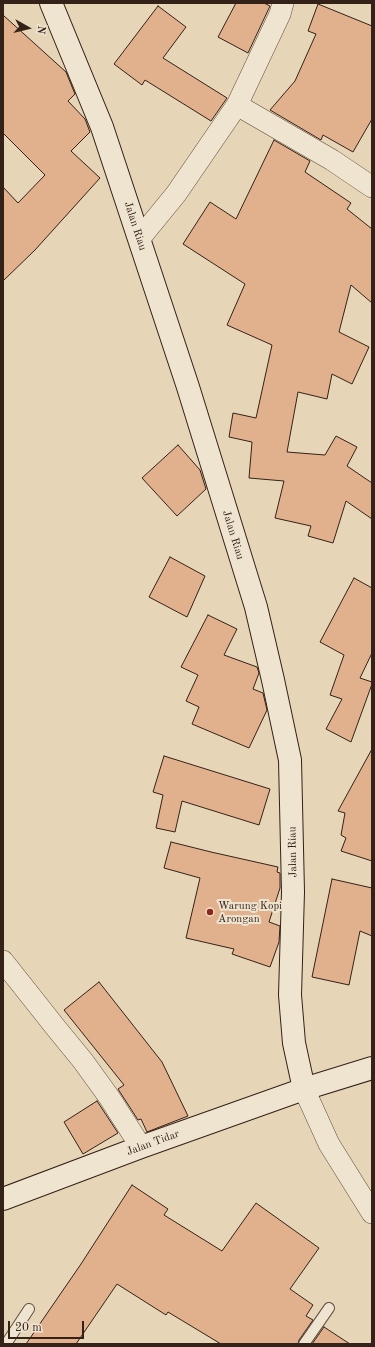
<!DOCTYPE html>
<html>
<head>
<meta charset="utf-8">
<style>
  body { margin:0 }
  #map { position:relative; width:375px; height:1347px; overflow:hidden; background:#e6d5b6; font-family:"Old Standard TT",serif }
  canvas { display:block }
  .frame { position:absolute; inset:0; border:4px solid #342118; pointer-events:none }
  .north { position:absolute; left:8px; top:8px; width:40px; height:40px; -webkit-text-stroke:3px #efe4d0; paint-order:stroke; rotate:98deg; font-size:11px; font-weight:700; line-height:16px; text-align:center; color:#342118 }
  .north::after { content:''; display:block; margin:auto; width:14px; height:18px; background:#342118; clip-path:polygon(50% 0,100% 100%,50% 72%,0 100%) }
  .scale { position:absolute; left:8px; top:1321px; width:76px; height:18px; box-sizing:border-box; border:2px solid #342118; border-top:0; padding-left:5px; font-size:12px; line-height:14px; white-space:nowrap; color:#342118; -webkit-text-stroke:3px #efe4d0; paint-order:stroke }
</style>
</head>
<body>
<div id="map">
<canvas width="375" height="1347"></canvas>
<div class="frame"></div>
<div class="north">N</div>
<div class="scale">20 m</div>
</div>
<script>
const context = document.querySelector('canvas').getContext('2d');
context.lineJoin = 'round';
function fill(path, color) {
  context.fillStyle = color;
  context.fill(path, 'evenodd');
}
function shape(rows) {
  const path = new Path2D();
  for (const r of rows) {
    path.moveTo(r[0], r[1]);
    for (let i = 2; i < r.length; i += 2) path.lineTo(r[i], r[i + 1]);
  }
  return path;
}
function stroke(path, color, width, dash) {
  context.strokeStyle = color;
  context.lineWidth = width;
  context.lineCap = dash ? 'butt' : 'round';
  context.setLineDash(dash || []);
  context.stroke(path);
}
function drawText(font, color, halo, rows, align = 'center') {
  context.font = font + ' "Old Standard TT",serif';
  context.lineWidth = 4;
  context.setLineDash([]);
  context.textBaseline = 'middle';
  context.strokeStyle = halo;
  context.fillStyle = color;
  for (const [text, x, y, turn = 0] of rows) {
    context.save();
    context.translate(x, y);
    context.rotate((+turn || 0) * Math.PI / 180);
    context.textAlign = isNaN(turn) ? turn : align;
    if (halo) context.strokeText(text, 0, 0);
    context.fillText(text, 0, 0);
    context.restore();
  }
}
const building = shape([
  [236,3,264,3,270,6,248,53,218,37,236,3],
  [318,4,372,26,372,119,353,152,323,135,321,140,270,110,295,81,316,34,308,31,318,4],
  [158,6,186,27,163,58,227,98,211,121,145,80,142,85,114,64,158,6],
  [3,15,66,72,75,94,68,101,85,119,90,132,71,151,100,178,35,250,3,281,3,187,18,203,45,175,3,133,3,15],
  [274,140,310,161,305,172,351,203,347,209,372,229,372,303,351,285,339,332,369,347,352,384,332,374,327,399,298,392,287,452,325,455,336,436,357,447,347,466,372,483,372,519,346,501,333,543,308,536,311,526,275,518,284,481,249,478,252,442,229,437,233,413,256,418,272,345,227,325,245,284,183,244,210,202,236,219,274,140],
  [178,445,200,470,206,489,177,516,142,478,178,445],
  [170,557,205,576,187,617,149,597,170,557],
  [354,578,372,588,372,653,360,678,372,682,372,684,351,742,326,729,342,699,330,695,344,655,320,642,354,578],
  [208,615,237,629,224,655,257,667,259,673,253,689,263,693,267,710,249,748,192,724,199,707,186,701,198,675,181,667,208,615],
  [372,749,372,861,341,851,346,838,341,835,345,813,338,811,372,749],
  [164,756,270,789,259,825,182,801,175,832,156,828,163,795,153,792,164,756],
  [171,842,211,852,278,867,277,872,280,873,280,888,269,922,280,926,279,942,270,967,232,954,234,949,186,938,200,878,164,868,171,842],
  [332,879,372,888,372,936,360,931,349,985,312,977,332,879],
  [99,982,162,1062,188,1116,147,1132,141,1119,138,1120,118,1089,124,1085,64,1010,99,982],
  [97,1101,118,1133,83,1154,64,1122,97,1101],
  [132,1185,168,1209,164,1215,222,1251,256,1203,319,1248,290,1289,313,1305,306,1316,313,1320,299,1340,298,1344,221,1344,168,1312,166,1315,117,1284,76,1344,26,1344,81,1264,132,1185],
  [324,1327,350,1344,312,1344,324,1327]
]);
fill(building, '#e1b18e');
stroke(building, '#342118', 1);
const lane = shape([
  [6,1344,29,1309],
  [304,1344,329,1308]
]);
const street = shape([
  [237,105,332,160,372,187],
  [140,238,176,194,237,105,280,14,283,3],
  [3,961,56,1028,83,1061,109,1097,141,1147],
  [304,1089,329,1144,372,1213]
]);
const secondary = shape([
  [51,3,102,127,188,387,256,607,273,680,290,760,293,892,290,995,294,1043,304,1089],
  [3,1199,141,1147,304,1089,372,1068]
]);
stroke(lane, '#604e40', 12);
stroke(street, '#604e40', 22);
stroke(secondary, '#342118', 24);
stroke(lane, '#efe4d0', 10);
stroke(street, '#efe4d0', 21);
stroke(secondary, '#efe4d0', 22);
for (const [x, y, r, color] of [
  [210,912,4,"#8f2418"]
]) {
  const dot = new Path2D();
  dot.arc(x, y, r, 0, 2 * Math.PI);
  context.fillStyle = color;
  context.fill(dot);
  stroke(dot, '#efe4d0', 1.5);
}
drawText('11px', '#342118', '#efe4d0', [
  ["Jalan Riau",135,226,72],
  ["Jalan Riau",233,535,73],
  ["Jalan Riau",293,852,-91],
  ["Jalan Tidar",153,1143,-20]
]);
drawText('11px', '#342118', '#efe4d0', [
  ["Warung Kopi",218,906],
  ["Arongan",218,919]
], 'left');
</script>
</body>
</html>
